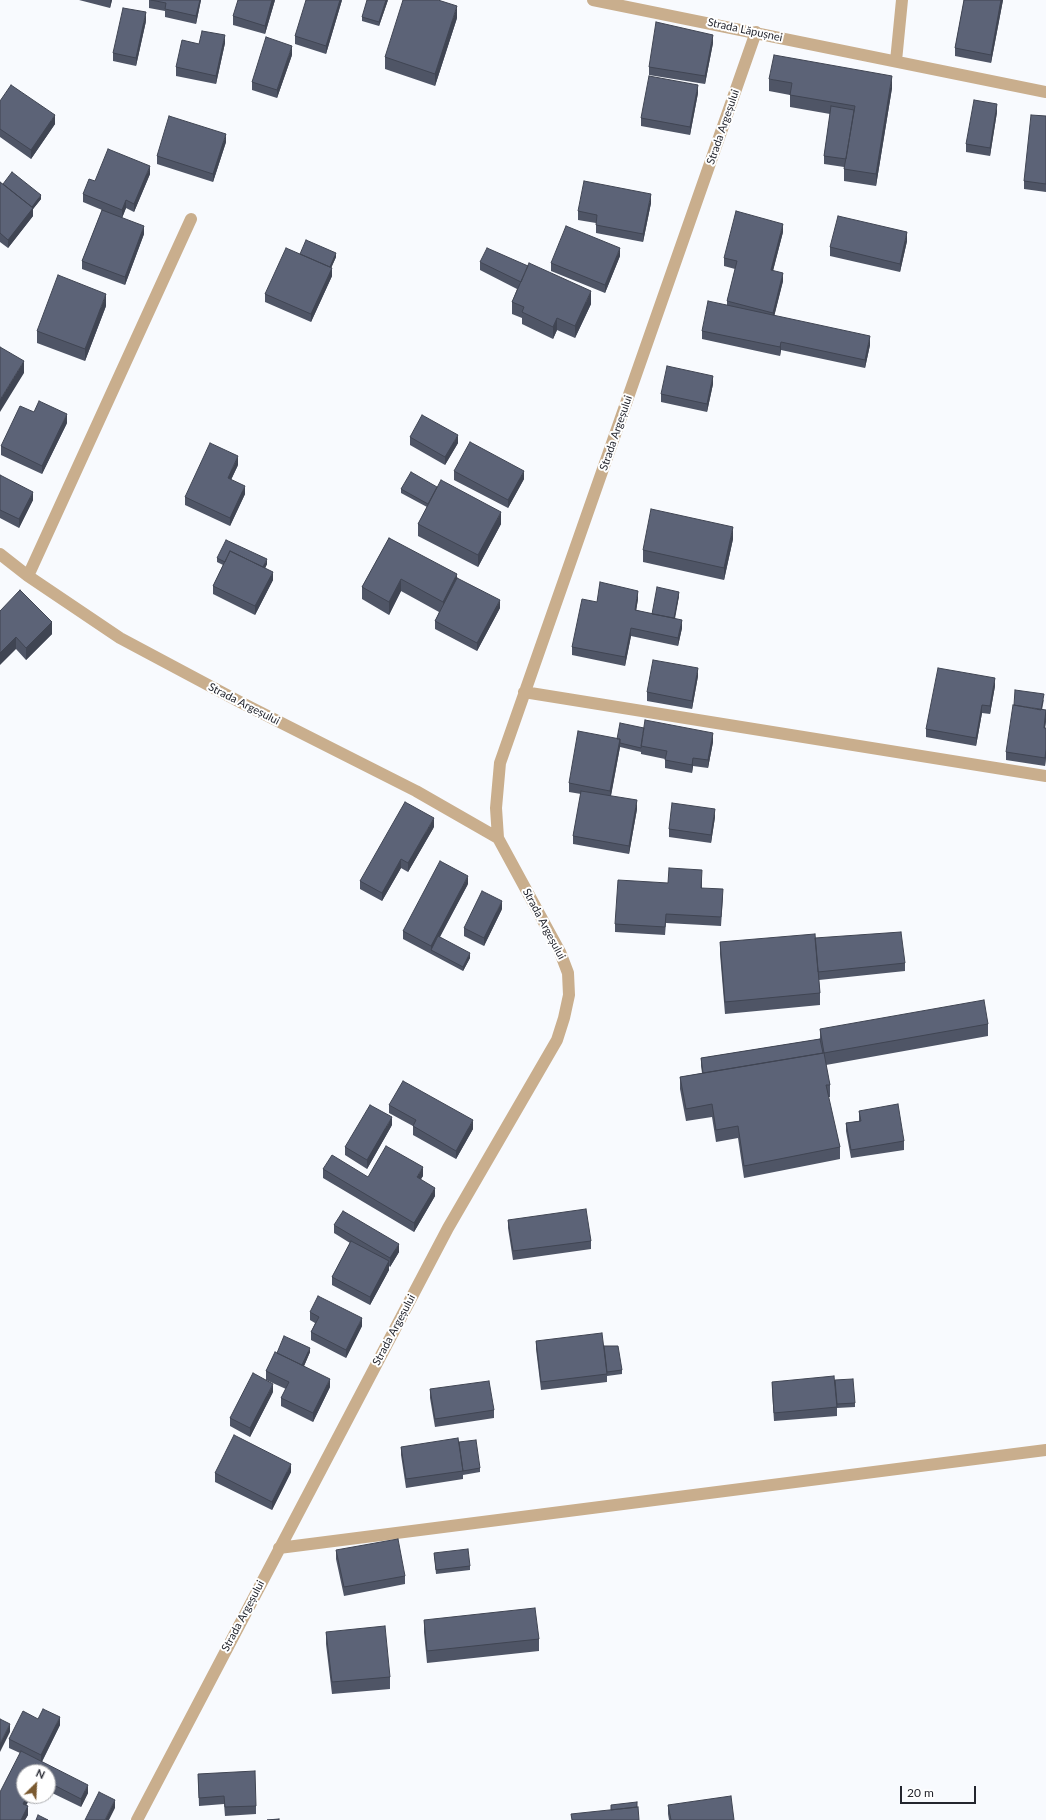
<!DOCTYPE html>
<html>
<head>
<meta charset="utf-8">
<style>
  body { margin:0 }
  #map { position:relative; width:1046px; height:1820px; overflow:hidden; background:#f8fafe; font-family:Lato,sans-serif }
  canvas { display:block }
  .north { position:absolute; left:16px; top:1764px; width:40px; height:40px; box-sizing:border-box; background:#fff; border:1px solid #a7a8ab; border-radius:50%; rotate:24deg; font-size:11px; font-weight:700; line-height:16px; text-align:center; color:#23252e }
  .north::after { content:''; display:block; margin:auto; width:14px; height:18px; background:#7a592f; clip-path:polygon(50% 0,100% 100%,50% 72%,0 100%) }
  .scale { position:absolute; left:900px; top:1786px; width:76px; height:18px; box-sizing:border-box; border:2px solid #23252e; border-top:0; padding-left:5px; font-size:12px; line-height:14px; white-space:nowrap; color:#23252e; -webkit-text-stroke:3px #fff; paint-order:stroke }
</style>
</head>
<body>
<div id="map">
<canvas width="1046" height="1820"></canvas>
<div class="north">N</div>
<div class="scale">20 m</div>
</div>
<script>
const context = document.querySelector('canvas').getContext('2d');
context.lineJoin = 'round';
function shape(rows) {
  const path = new Path2D();
  for (const r of rows) {
    path.moveTo(r[0], r[1]);
    for (let i = 2; i < r.length; i += 2) path.lineTo(r[i], r[i + 1]);
  }
  return path;
}
function stroke(path, color, width, dash) {
  context.strokeStyle = color;
  context.lineWidth = width;
  context.lineCap = dash ? 'butt' : 'round';
  context.setLineDash(dash || []);
  context.stroke(path);
}
function fill(path, color) {
  context.fillStyle = color;
  context.fill(path, 'evenodd');
}
function drawText(font, color, halo, rows, align = 'center') {
  context.font = font + ' Lato,sans-serif';
  context.lineWidth = 4;
  context.setLineDash([]);
  context.textBaseline = 'middle';
  context.strokeStyle = halo;
  context.fillStyle = color;
  for (const [text, x, y, turn = 0] of rows) {
    context.save();
    context.translate(x, y);
    context.rotate((+turn || 0) * Math.PI / 180);
    context.textAlign = isNaN(turn) ? turn : align;
    if (halo) context.strokeText(text, 0, 0);
    context.fillText(text, 0, 0);
    context.restore();
  }
}
stroke(shape([
  [593,0,1046,92],
  [896,61,902,0],
  [0,554,28,576,120,638,240,702,416,791,498,838],
  [28,576,191,219],
  [524,692,1046,776],
  [279,1548,1046,1450],
  [137,1820,448,1228,557,1040,564,1018,569,995,568,973,560,952,498,838,496,808,500,763,756,32]
]), '#c9ae8d', 12);
fill(shape([
  [79,0,112,0,110,8],
  [149,0,201,0,196,24,165,17,165,11,149,8],
  [275,0,265,34,233,25,233,16],
  [342,0,326,54,295,44,295,36],
  [388,0,379,26,362,21,362,17],
  [964,0,1003,0,991,63,955,56,955,48],
  [457,18,435,86,385,69,385,57],
  [146,21,136,66,113,61,113,53],
  [225,43,216,84,176,76,176,67,199,44],
  [713,43,705,84,649,75,649,67],
  [292,55,277,98,252,90,252,82],
  [769,79,892,88,876,186,844,181,844,167,824,164,824,156,830,114,790,107,790,95,769,91],
  [698,93,690,135,641,126,641,118],
  [0,101,55,124,31,159,0,137],
  [997,112,990,156,966,152,966,144],
  [1046,116,1046,192,1024,189,1024,181],
  [226,142,213,182,157,164,157,156],
  [150,174,134,212,126,208,122,218,144,234,125,285,82,269,82,261,102,210,83,202,83,194,95,181],
  [0,182,3,184,41,199,33,209,33,216,8,248,0,242],
  [651,203,643,242,596,233,596,223,578,220,578,211],
  [783,232,773,271,783,281,774,316,870,345,865,368,781,350,780,356,702,339,702,331,727,305,727,301,735,269,724,266,724,258],
  [907,241,900,272,830,256,830,247],
  [300,254,336,257,331,268,332,276,311,322,265,302,265,294],
  [620,256,605,293,551,271,551,263],
  [480,262,591,304,575,338,557,330,553,339,522,324,522,318,512,314,512,302,517,289,480,270],
  [106,306,85,361,37,343,37,331],
  [713,384,707,412,661,402,661,394],
  [67,423,42,474,1,455,1,446],
  [410,437,458,443,445,465,410,445],
  [238,465,231,480,245,494,230,526,185,505,185,497],
  [454,471,524,479,508,508,454,480],
  [0,475,33,500,19,528,0,518],
  [437,487,501,524,478,567,418,536,418,524,427,507,401,493,401,489],
  [389,538,457,578,500,608,477,651,435,629,435,621,439,612,401,591,389,615,362,599,362,587],
  [733,539,724,580,643,562,643,550],
  [217,558,267,564,265,568,273,580,255,615,213,594,213,586,223,565,217,562],
  [679,596,675,619,682,628,678,646,631,636,625,666,572,655,572,647,597,602,638,599,636,610,652,614],
  [0,611,52,634,26,660,16,649],
  [698,676,692,709,647,701,647,692],
  [995,686,990,714,982,713,976,746,926,737,926,729],
  [1044,699,1042,710,1046,710,1046,721,1045,728,1046,728,1046,757,1045,766,1006,760,1006,752],
  [617,739,713,742,708,768,693,766,692,773,665,768,665,759,641,754,641,752,620,747,611,796,637,809,629,854,573,844,573,836,581,794,569,792,569,783],
  [715,817,711,843,669,837,669,829],
  [434,827,408,872,401,868,382,901,360,889,360,881],
  [702,878,702,888,723,897,721,926,666,923,665,935,615,932,615,924,668,883],
  [468,884,440,937,470,958,463,971,403,939,403,931],
  [502,909,484,946,464,936,464,928],
  [815,938,905,963,905,971,819,980,820,993,820,1005,725,1014,720,954,720,942],
  [988,1024,988,1036,826,1065,830,1085,830,1097,828,1097,840,1147,840,1159,744,1178,738,1138,716,1142,712,1117,686,1121,680,1089,680,1077,702,1073,701,1066,701,1058,820,1039,820,1029],
  [389,1105,473,1129,456,1159,413,1135,413,1126,389,1113],
  [859,1111,904,1141,904,1150,851,1158,846,1131,846,1123,859,1121],
  [392,1125,367,1169,345,1155,345,1147],
  [323,1169,368,1177,423,1176,420,1179,435,1196,414,1232,323,1178],
  [508,1220,591,1241,591,1249,513,1260,508,1228],
  [334,1225,399,1252,390,1267,389,1266,389,1270,370,1305,332,1285,332,1277,350,1243,334,1233],
  [310,1312,362,1326,346,1358,311,1340,311,1332,315,1323,310,1320],
  [536,1341,604,1346,622,1370,622,1374,607,1376,607,1382,541,1390,536,1349],
  [310,1352,304,1366,330,1387,313,1422,281,1406,281,1398,286,1389,266,1380,266,1371,277,1353],
  [835,1380,855,1403,855,1407,837,1408,837,1416,774,1421,772,1390,772,1382],
  [430,1389,494,1410,494,1418,435,1427,430,1398],
  [273,1392,250,1437,230,1426,230,1418],
  [459,1442,480,1468,480,1472,463,1475,463,1479,406,1488,401,1455,401,1447],
  [291,1472,272,1510,215,1482,215,1473],
  [336,1550,405,1576,405,1584,344,1596,336,1559],
  [434,1553,470,1566,470,1570,436,1574],
  [424,1620,539,1639,539,1651,427,1663,424,1632],
  [326,1632,390,1677,390,1689,332,1694,326,1644],
  [38,1719,60,1725,42,1762,88,1793,81,1807,48,1791,48,1772,24,1772,26,1805,28,1815,25,1820,0,1820,20,1753,9,1748,9,1739],
  [198,1774,256,1806,256,1814,225,1816,224,1804,199,1806],
  [668,1805,734,1820,669,1820,668,1814]
]), '#4f5566');
fill(shape([
  [110,0,112,0,110,8],
  [200,0,201,0,196,24,196,16],
  [272,0,275,0,265,34,265,26],
  [340,0,342,0,326,54,326,46],
  [386,0,388,0,379,26,379,22],
  [1001,0,1003,0,991,63,991,55],
  [457,6,457,18,435,86,435,74],
  [146,12,146,21,136,66,136,58],
  [225,35,225,43,216,84,216,76],
  [713,35,713,43,705,84,705,76],
  [292,46,292,55,277,98,277,90],
  [892,76,892,88,876,186,876,174],
  [698,85,698,93,690,135,690,127],
  [997,104,997,112,990,156,990,148],
  [55,115,55,124,31,159,31,150],
  [226,134,226,142,213,182,213,174],
  [150,166,150,174,134,212,134,204],
  [651,194,651,203,643,242,643,234],
  [41,195,41,199,33,209,33,216,8,248,8,240,30,209],
  [126,200,126,208,122,218,122,210],
  [783,224,783,232,771,278,771,270],
  [144,226,144,234,125,285,125,277],
  [907,232,907,241,900,272,900,264],
  [620,248,620,256,605,293,605,285],
  [336,253,336,257,328,275,328,270],
  [332,268,332,276,311,322,311,314],
  [783,273,783,281,773,321,773,313],
  [591,291,591,304,575,338,575,326],
  [106,294,106,306,85,361,85,349],
  [557,318,557,330,553,339,553,327],
  [870,336,870,345,865,368,865,360],
  [781,342,781,350,780,356,780,347],
  [24,361,24,373,0,412,0,400],
  [713,376,713,384,707,412,707,404],
  [67,414,67,423,42,474,42,466],
  [458,435,458,443,445,465,445,457],
  [238,456,238,465,228,486,228,478],
  [524,471,524,479,508,508,508,500],
  [245,486,245,494,230,526,230,518],
  [33,492,33,500,19,528,19,519],
  [501,512,501,524,478,567,478,555],
  [733,527,733,539,724,580,724,568],
  [267,559,267,564,262,575,262,570],
  [273,572,273,580,255,615,255,606],
  [457,574,457,586,443,614,443,602],
  [401,579,401,591,389,615,389,602],
  [638,591,638,599,635,618,635,610],
  [679,592,679,596,673,626,673,622],
  [500,600,500,608,477,651,477,643],
  [682,620,682,628,678,646,678,638],
  [52,622,52,634,26,660,26,648],
  [631,628,631,636,625,666,625,657],
  [16,637,16,649,0,665,0,653],
  [698,668,698,676,692,709,692,701],
  [995,678,995,686,990,714,990,706],
  [982,705,982,713,976,746,976,738],
  [1046,713,1046,721,1044,736,1044,728],
  [713,733,713,742,708,768,708,760],
  [620,739,620,747,610,800,610,791],
  [1046,749,1046,757,1045,766,1045,758],
  [693,758,693,766,692,773,692,765],
  [637,800,637,809,629,854,629,846],
  [715,809,715,817,711,843,711,835],
  [434,818,434,827,408,872,408,863],
  [401,859,401,868,382,901,382,893],
  [468,876,468,884,432,951,431,950,431,946],
  [502,901,502,909,484,946,484,938],
  [470,953,470,958,463,971,463,967],
  [392,1117,392,1125,367,1169,367,1160],
  [473,1120,473,1129,456,1159,456,1151],
  [423,1167,423,1176,417,1186,417,1177],
  [435,1188,435,1196,414,1232,414,1223],
  [399,1244,399,1252,390,1267,390,1258],
  [389,1261,389,1270,370,1305,370,1297],
  [362,1318,362,1326,346,1358,346,1350],
  [310,1348,310,1352,301,1373,301,1369],
  [330,1379,330,1387,313,1422,313,1413],
  [273,1384,273,1392,250,1437,250,1428],
  [291,1464,291,1472,272,1510,272,1502],
  [60,1717,60,1725,41,1763,41,1755],
  [10,1724,10,1732,0,1752,0,1744],
  [88,1785,88,1793,81,1807,81,1799],
  [27,1796,31,1796,23,1812,23,1804],
  [115,1800,115,1808,109,1820,105,1820],
  [28,1806,28,1815,25,1820,21,1820]
]), '#404553');
const building = shape([
  [151,0,200,0,196,16,165,9,166,3,151,0],
  [238,0,272,0,265,26,233,16,238,0],
  [306,0,340,0,326,46,295,36,306,0],
  [367,0,386,0,379,22,362,17,367,0],
  [403,0,438,0,457,6,435,74,385,57,403,0],
  [964,0,1001,0,991,55,955,48,964,0],
  [123,8,146,12,136,58,113,53,123,8],
  [656,22,713,35,705,76,649,67,656,22],
  [202,31,225,35,216,76,176,67,182,40,199,44,202,31],
  [266,37,292,46,277,90,252,82,266,37],
  [774,55,892,76,876,174,844,169,855,106,790,95,792,83,769,79,774,55],
  [649,76,698,85,690,127,641,118,649,76],
  [11,85,55,115,31,150,0,129,0,101,11,85],
  [974,100,997,104,990,148,966,144,974,100],
  [831,106,854,110,846,159,824,156,831,106],
  [1031,115,1046,116,1046,184,1024,181,1031,115],
  [169,116,226,134,213,174,157,156,169,116],
  [108,149,150,166,134,204,126,200,122,210,83,194,89,179,95,181,108,149],
  [12,172,41,195,32,207,3,184,12,172],
  [584,181,651,194,643,234,596,225,597,215,578,211,584,181],
  [0,182,33,208,8,240,0,233,0,182],
  [102,210,144,226,125,277,82,261,102,210],
  [736,211,783,224,771,270,783,273,773,313,727,301,737,261,724,258,736,211],
  [838,216,907,232,900,264,830,247,838,216],
  [566,226,620,248,605,285,551,263,566,226],
  [306,240,336,253,330,267,300,254,306,240],
  [286,248,332,268,311,314,265,294,286,248],
  [487,248,528,266,521,282,480,262,487,248],
  [529,263,591,291,575,326,557,318,553,327,522,312,524,307,512,302,529,263],
  [58,275,106,294,85,349,37,331,58,275],
  [708,301,870,336,865,360,781,342,780,347,702,331,708,301],
  [0,347,24,361,0,400,0,347],
  [667,366,713,376,707,404,661,394,667,366],
  [39,401,67,414,42,466,1,446,20,406,34,412,39,401],
  [422,415,458,435,445,457,410,437,422,415],
  [470,442,524,471,508,500,454,471,470,442],
  [210,443,238,456,228,478,245,486,230,518,185,497,210,443],
  [411,472,437,487,428,504,401,489,411,472],
  [0,475,33,492,19,519,0,510,0,475],
  [441,480,501,512,478,555,418,524,441,480],
  [651,509,733,527,724,568,643,550,651,509],
  [389,538,457,574,443,602,401,579,389,602,362,587,389,538],
  [226,540,267,559,263,567,230,551,225,562,217,558,226,540],
  [230,551,273,572,255,606,213,586,230,551],
  [457,578,500,600,477,643,435,621,457,578],
  [600,582,638,591,635,610,682,620,678,638,631,628,625,657,572,647,582,599,597,602,600,582],
  [657,587,679,592,674,618,652,614,657,587],
  [20,590,52,622,26,648,16,637,0,653,0,611,20,590],
  [653,660,698,668,692,701,647,692,653,660],
  [938,668,995,678,990,706,982,705,976,738,926,729,938,668],
  [1015,690,1044,694,1041,710,1014,705,1015,690],
  [1013,705,1046,710,1044,728,1046,728,1046,749,1045,758,1006,752,1013,705],
  [645,720,713,733,708,760,693,758,692,765,665,760,667,751,641,746,645,720],
  [620,723,644,728,641,748,620,743,620,739,617,739,620,723],
  [578,731,620,739,610,791,569,783,578,731],
  [581,791,637,800,629,846,573,836,581,791],
  [405,802,434,818,408,863,401,859,382,893,360,881,405,802],
  [672,803,715,809,711,835,669,829,672,803],
  [440,861,468,876,431,946,403,931,440,861],
  [669,868,702,870,701,888,723,889,721,917,666,914,665,927,615,924,618,880,668,883,669,868],
  [482,891,502,901,484,938,464,928,482,891],
  [901,932,905,963,818,972,815,938,901,932],
  [815,934,820,993,725,1002,720,942,815,934],
  [438,936,470,953,463,967,431,950,438,936],
  [984,1000,988,1024,824,1053,820,1029,984,1000],
  [820,1039,823,1053,703,1073,701,1058,820,1039],
  [824,1053,830,1085,826,1085,840,1147,744,1166,738,1126,716,1130,712,1104,686,1109,680,1077,824,1053],
  [403,1081,473,1120,456,1151,413,1126,416,1120,389,1105,403,1081],
  [898,1104,904,1141,851,1150,846,1123,861,1121,859,1111,898,1104],
  [370,1105,392,1117,367,1160,345,1147,370,1105],
  [386,1146,423,1167,417,1177,435,1188,414,1223,323,1169,332,1155,368,1177,386,1146],
  [586,1209,591,1241,513,1251,508,1220,586,1209],
  [343,1211,399,1244,390,1258,334,1225,343,1211],
  [351,1241,389,1261,370,1297,332,1277,351,1241],
  [318,1296,362,1318,346,1350,311,1332,319,1317,310,1312,318,1296],
  [602,1333,607,1374,541,1382,536,1341,602,1333],
  [284,1336,310,1348,302,1365,277,1353,284,1336],
  [604,1346,618,1346,622,1370,607,1372,604,1346],
  [275,1352,330,1379,313,1413,281,1398,289,1382,266,1371,275,1352],
  [253,1373,273,1384,250,1428,230,1418,253,1373],
  [834,1376,837,1407,774,1413,772,1382,834,1376],
  [853,1379,855,1403,837,1404,835,1380,853,1379],
  [489,1381,494,1410,435,1419,430,1389,489,1381],
  [234,1435,291,1464,272,1502,215,1473,234,1435],
  [458,1438,463,1471,406,1479,401,1447,458,1438],
  [476,1440,480,1468,463,1471,459,1442,476,1440],
  [398,1539,405,1576,344,1587,336,1550,398,1539],
  [468,1549,470,1566,436,1570,434,1553,468,1549],
  [535,1608,539,1639,427,1651,424,1620,535,1608],
  [385,1626,390,1677,332,1682,326,1632,385,1626],
  [43,1709,60,1717,41,1755,9,1739,23,1711,38,1719,43,1709],
  [0,1719,10,1724,0,1744,0,1719],
  [21,1751,88,1785,81,1799,48,1782,48,1772,24,1772,24,1796,27,1796,23,1804,28,1806,21,1820,0,1820,0,1792,21,1751],
  [255,1771,256,1806,225,1807,224,1796,199,1798,198,1774,255,1771],
  [99,1792,115,1800,105,1820,85,1820,99,1792],
  [731,1796,734,1820,671,1820,668,1805,731,1796],
  [637,1802,637,1807,611,1810,611,1805,637,1802],
  [638,1807,639,1820,572,1820,571,1814,638,1807],
  [38,1815,48,1820,36,1820,38,1815],
  [279,1819,279,1820,267,1820,279,1819]
]);
fill(building, '#5c6377');
stroke(building, '#404553', 1);
drawText('11px', '#23252e', '#fff', [
  ["Strada Lăpușnei",745,30,12],
  ["Strada Argeșului",723,127,-71],
  ["Strada Argeșului",616,433,-71],
  ["Strada Argeșului",244,704,27],
  ["Strada Argeșului",544,924,62],
  ["Strada Argeșului",394,1330,-62],
  ["Strada Argeșului",243,1616,-62]
]);
</script>
</body>
</html>
